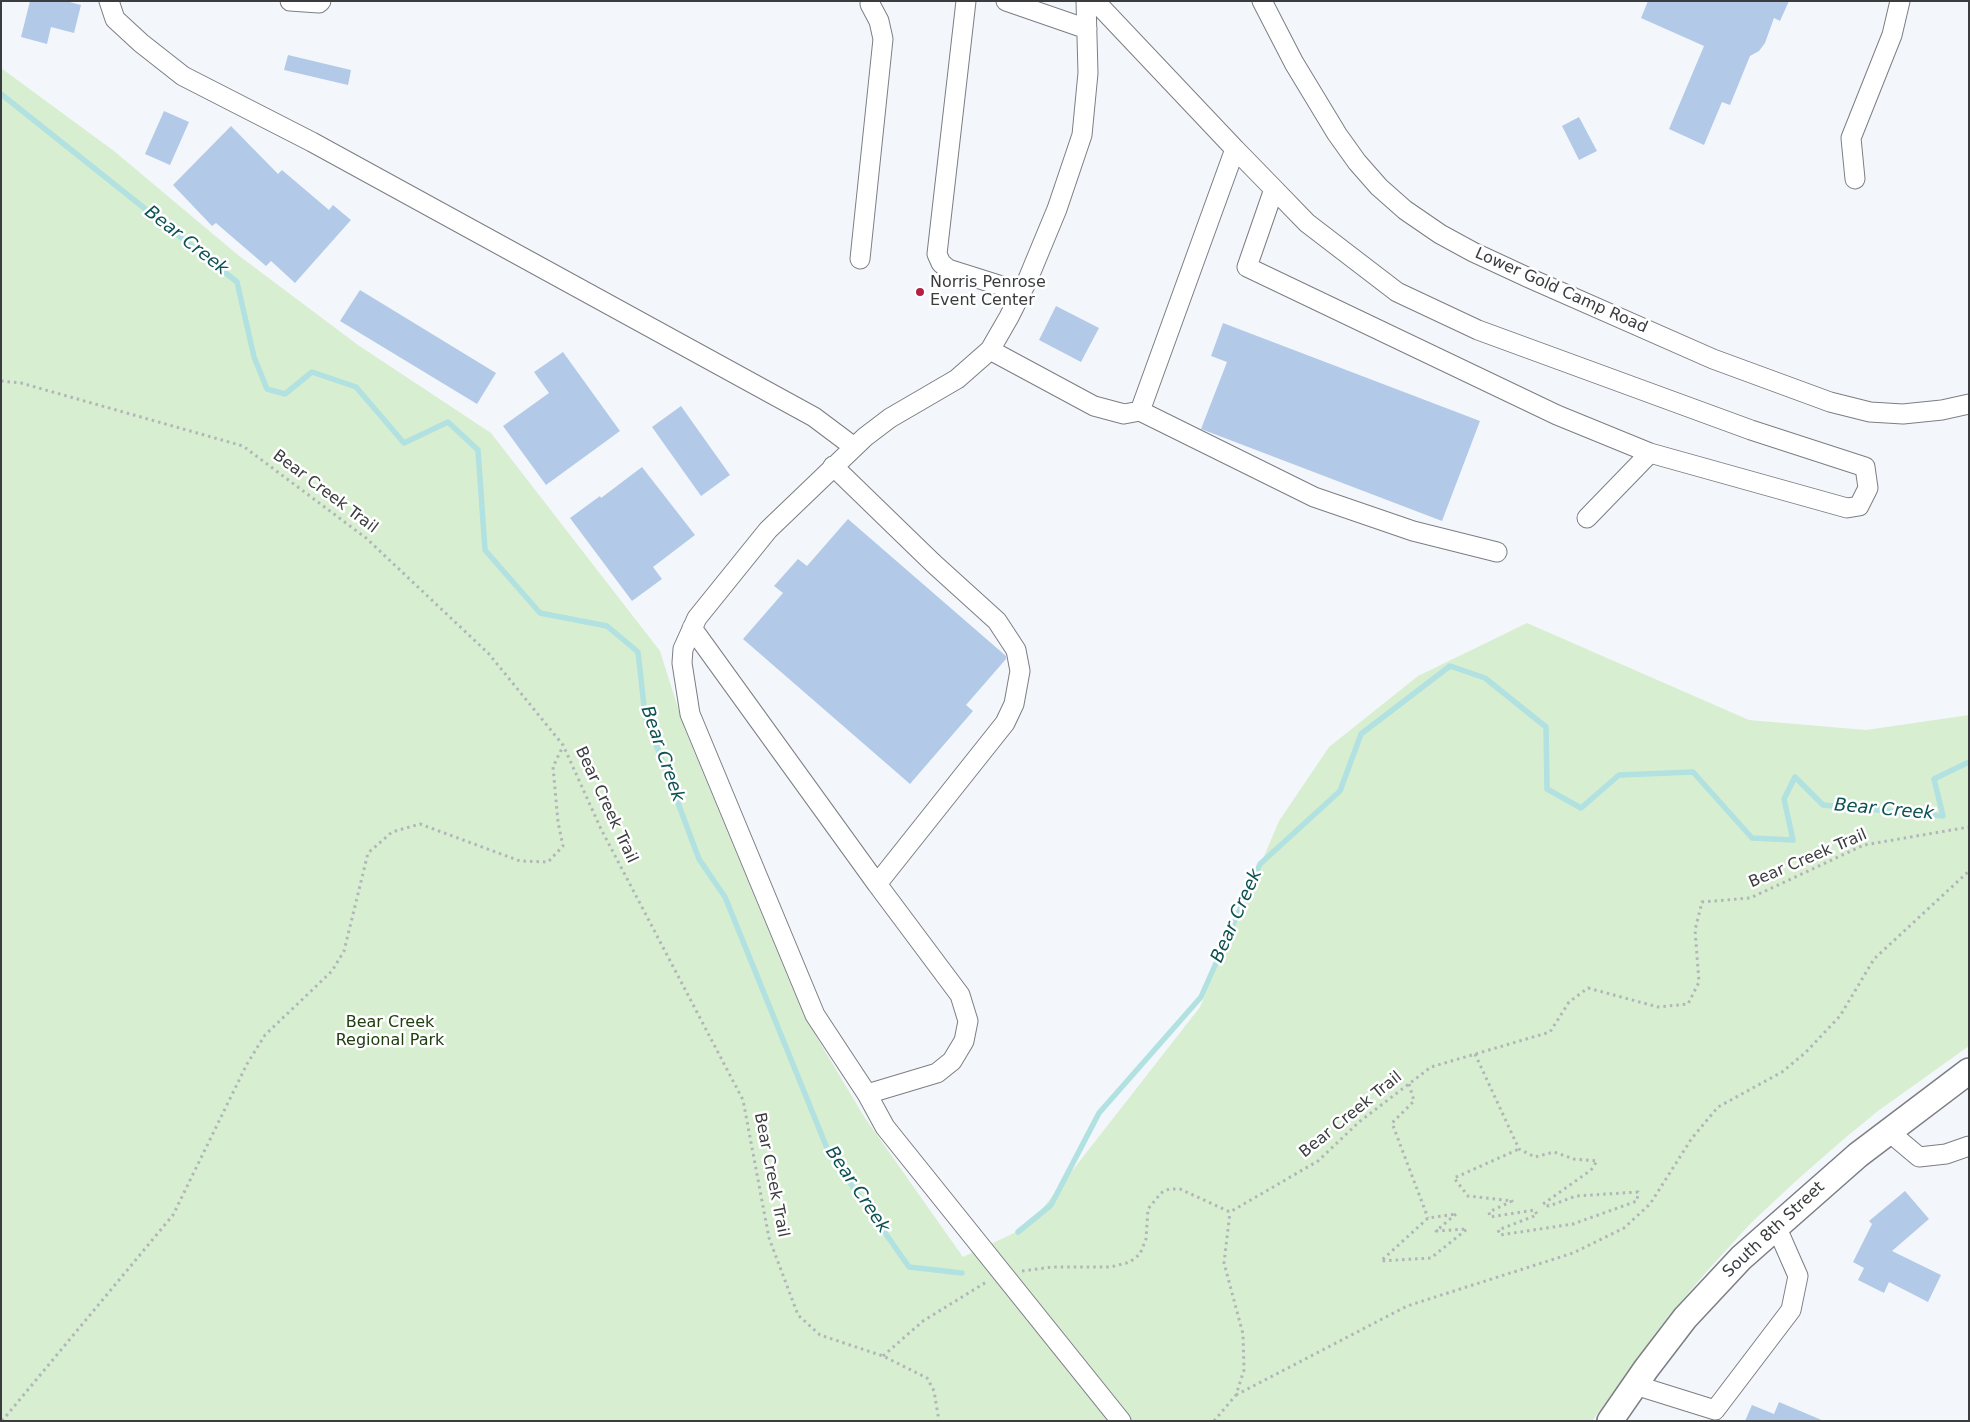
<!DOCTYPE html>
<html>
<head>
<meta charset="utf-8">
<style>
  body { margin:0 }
  #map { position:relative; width:1970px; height:1422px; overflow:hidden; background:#f3f7fc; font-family:"DejaVu Sans",sans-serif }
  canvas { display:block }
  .frame { position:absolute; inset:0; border:2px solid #3a3c3e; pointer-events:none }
</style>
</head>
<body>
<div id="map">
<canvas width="1970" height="1422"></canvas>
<div class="frame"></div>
</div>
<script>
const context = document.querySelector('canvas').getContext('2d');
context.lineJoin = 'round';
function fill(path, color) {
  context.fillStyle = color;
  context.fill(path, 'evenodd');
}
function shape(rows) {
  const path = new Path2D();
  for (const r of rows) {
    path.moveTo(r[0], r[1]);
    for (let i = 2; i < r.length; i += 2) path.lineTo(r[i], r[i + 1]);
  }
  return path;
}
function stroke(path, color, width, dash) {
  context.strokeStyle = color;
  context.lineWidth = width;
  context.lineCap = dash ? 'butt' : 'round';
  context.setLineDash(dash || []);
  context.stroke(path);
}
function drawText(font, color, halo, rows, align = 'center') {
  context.font = font + ' "DejaVu Sans",sans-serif';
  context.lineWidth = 5;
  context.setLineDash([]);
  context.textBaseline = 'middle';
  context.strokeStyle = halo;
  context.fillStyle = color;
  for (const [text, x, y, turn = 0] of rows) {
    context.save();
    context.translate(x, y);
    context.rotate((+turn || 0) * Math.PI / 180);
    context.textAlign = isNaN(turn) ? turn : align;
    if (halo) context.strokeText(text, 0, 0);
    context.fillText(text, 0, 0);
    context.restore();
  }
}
fill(shape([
  [1,68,114,151,238,255,358,345,491,433,660,651,685,730,804,1016,865,1118,963,1257,1029,1226,1200,1007,1279,821,1329,747,1418,676,1527,623,1749,720,1866,730,1969,715,1969,1046,1878,1111,1845,1138,1797,1180,1751,1223,1708,1270,1667,1318,1592,1421,1,1421]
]), '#d8eed0');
stroke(shape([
  [1,94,237,282,254,357,267,389,285,394,312,372,356,387,404,443,448,422,478,450,485,550,540,613,607,626,638,652,645,715,699,859,725,897,829,1153,909,1267,962,1273],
  [1018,1232,1051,1205,1099,1113,1201,997,1260,864,1340,791,1361,734,1450,666,1485,678,1546,727,1547,789,1581,808,1619,775,1693,772,1752,838,1793,840,1784,799,1795,777,1823,805,1943,816,1934,779,1969,762]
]), '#b1e1e0', 5.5);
fill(shape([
  [30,1,66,1,81,5,74,33,51,27,47,44,21,37],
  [1648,1,1789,1,1780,21,1774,18,1765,43,1759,51,1750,56,1730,105,1722,102,1704,145,1669,129,1704,46,1641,18],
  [288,55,351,70,348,85,284,70],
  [164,111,189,122,170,165,145,154],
  [1579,117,1597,151,1579,160,1562,126],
  [231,126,278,174,282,170,329,210,333,205,351,220,295,283,271,261,266,266,216,223,212,226,173,185],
  [360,290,496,373,477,404,340,321],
  [1056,306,1099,328,1081,362,1039,340],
  [1223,323,1480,421,1442,521,1201,429,1227,362,1211,356],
  [563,352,620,431,546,485,503,426,549,393,534,372],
  [681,406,730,475,701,496,652,427],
  [642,467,695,535,653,567,662,579,632,601,570,518,600,496,601,498],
  [848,519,1006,656,1006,659,966,705,973,711,910,784,743,639,783,593,774,586,798,559,807,566],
  [1905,1191,1929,1219,1892,1251,1941,1275,1928,1302,1889,1282,1884,1293,1858,1280,1864,1268,1853,1262,1872,1224,1869,1221],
  [1779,1402,1824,1421,1745,1421,1752,1405,1774,1414]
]), '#b2cae8');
const minor = shape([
  [109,1,115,19,141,43,183,76,312,142,814,417,854,447],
  [290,1,319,3,321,1],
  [966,1,937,254,941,263,948,269,1021,292],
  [1006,1,1087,29],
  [1086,1,1088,73,1082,135,1057,209,1028,279,1009,317,990,350,957,379,890,418,865,437,768,530,697,618,683,649,682,663,690,714,815,1015,867,1094,885,1127,1121,1421],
  [1262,1,1294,63,1337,134,1357,162,1379,187,1405,210,1440,234,1473,252,1529,278,1713,359,1830,402,1870,412,1903,414,1942,410,1969,404],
  [1235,149,1274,189,1307,223,1397,292,1478,330,1751,430,1865,467,1868,488,1859,506,1847,508,1650,453,1557,415,1247,267,1274,189],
  [1855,179,1851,138,1892,35,1900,1],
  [860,259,883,39,879,21,870,4],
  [990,350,1094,406,1124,414,1140,411,1235,149,1095,1],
  [1140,411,1314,497,1413,531,1497,552],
  [1587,518,1650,453],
  [692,628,877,884,1005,723,1014,704,1020,671,1016,650,997,621,933,563,833,466],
  [867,1094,937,1073,952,1061,964,1041,968,1021,960,995,877,884],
  [1888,1131,1919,1157,1946,1154,1969,1146],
  [1635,1385,1715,1410,1791,1310,1798,1276,1776,1226]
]);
const major = shape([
  [1610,1421,1646,1369,1685,1318,1741,1258,1858,1155,1969,1071]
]);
stroke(minor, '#7b7e83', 21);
stroke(major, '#7b7e83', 28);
stroke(shape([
  [1,381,21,383,243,446,366,538,489,654,563,745,601,829,743,1100,769,1238,798,1315,820,1335,883,1356,927,1378,934,1391,939,1421],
  [1475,1054,1519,1149,1535,1157,1554,1152,1574,1159,1597,1161,1591,1170,1543,1204,1549,1206,1576,1196,1638,1192,1637,1201,1573,1224,1500,1235,1498,1230,1537,1215,1535,1210,1490,1217,1489,1212,1512,1201,1468,1196,1454,1178,1519,1149],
  [1409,1084,1414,1101,1392,1123,1428,1218],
  [1456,1214,1436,1231,1467,1229,1431,1258,1381,1261,1428,1218,1456,1214],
  [1022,1271,1052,1267,1111,1267,1130,1262,1140,1254,1146,1239,1148,1209,1161,1193,1169,1189,1180,1189,1230,1212,1318,1161,1359,1122,1431,1067,1550,1032,1569,1002,1588,988,1658,1007,1688,1004,1699,982,1695,930,1702,902,1750,898,1864,845,1969,827],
  [883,1356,923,1321,988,1281],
  [1236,1395,1407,1306,1573,1253,1624,1228,1650,1204,1692,1138,1718,1107,1782,1072,1805,1053,1840,1016,1874,959,1969,871],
  [2,1421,173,1215,247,1064,265,1035,332,971,344,951,368,853,392,832,420,824,520,861,548,862,563,846,558,822,553,767,563,746],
  [1214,1421,1236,1395,1244,1370,1243,1334,1224,1263,1230,1212]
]), '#b2b5b9', 3, [2.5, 4]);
stroke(minor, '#fff', 19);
stroke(major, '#fff', 25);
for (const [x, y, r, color] of [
  [920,292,5,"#b22044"]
]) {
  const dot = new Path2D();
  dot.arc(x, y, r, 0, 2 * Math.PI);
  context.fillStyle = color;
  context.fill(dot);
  stroke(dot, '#fff', 2);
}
drawText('16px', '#3a3c3e', '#fff', [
  ["Norris Penrose",930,283],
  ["Event Center",930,301]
], 'left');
drawText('16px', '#3a3c3e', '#fff', [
  ["Lower Gold Camp Road",1561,291,24],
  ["Bear Creek Trail",325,492,37],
  ["Bear Creek Trail",606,805,65],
  ["Bear Creek Trail",1808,859,-23],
  ["Bear Creek Trail",1351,1115,-39],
  ["Bear Creek Trail",771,1175,79],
  ["South 8th Street",1774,1230,-43]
]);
drawText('16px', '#203e10', '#fff', [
  ["Bear Creek",390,1023],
  ["Regional Park",390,1041]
]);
drawText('italic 18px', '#0d5252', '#fff', [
  ["Bear Creek",186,241,38],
  ["Bear Creek",662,754,71],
  ["Bear Creek",1884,810,5],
  ["Bear Creek",1237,916,-66],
  ["Bear Creek",857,1190,56]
]);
</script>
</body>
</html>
